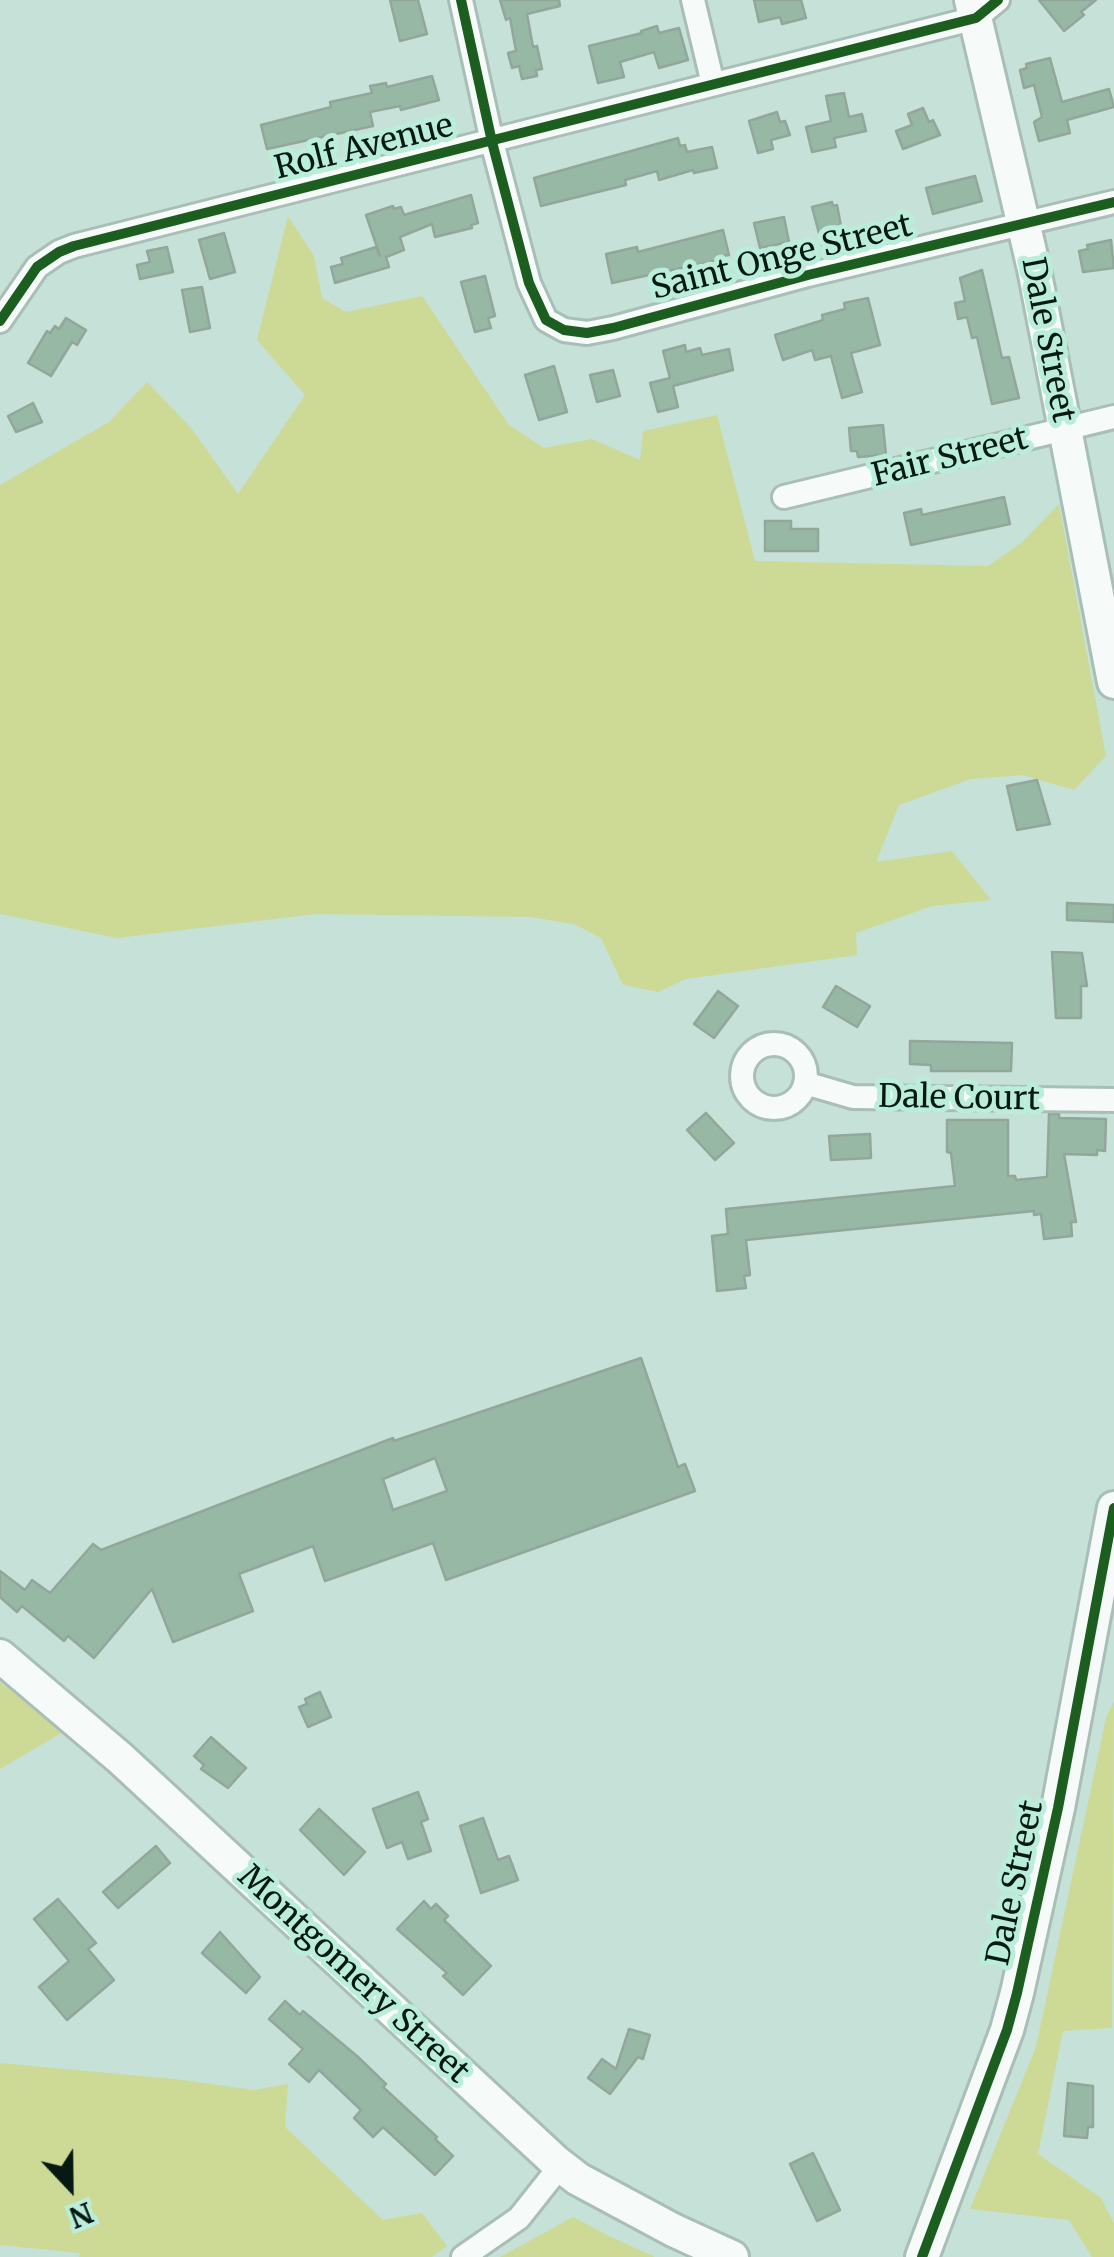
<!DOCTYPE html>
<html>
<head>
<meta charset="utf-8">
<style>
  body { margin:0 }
  #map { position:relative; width:1114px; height:2257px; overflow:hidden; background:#c6e1d7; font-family:Merriweather,serif }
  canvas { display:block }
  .north { position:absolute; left:20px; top:2137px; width:100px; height:100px; -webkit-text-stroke:8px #baedda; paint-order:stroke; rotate:158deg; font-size:28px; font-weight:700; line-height:40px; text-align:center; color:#061913 }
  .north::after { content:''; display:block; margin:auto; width:35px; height:45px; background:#061913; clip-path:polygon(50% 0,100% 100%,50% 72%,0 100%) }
</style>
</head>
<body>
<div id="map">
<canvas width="1114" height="2257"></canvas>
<div class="north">N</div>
</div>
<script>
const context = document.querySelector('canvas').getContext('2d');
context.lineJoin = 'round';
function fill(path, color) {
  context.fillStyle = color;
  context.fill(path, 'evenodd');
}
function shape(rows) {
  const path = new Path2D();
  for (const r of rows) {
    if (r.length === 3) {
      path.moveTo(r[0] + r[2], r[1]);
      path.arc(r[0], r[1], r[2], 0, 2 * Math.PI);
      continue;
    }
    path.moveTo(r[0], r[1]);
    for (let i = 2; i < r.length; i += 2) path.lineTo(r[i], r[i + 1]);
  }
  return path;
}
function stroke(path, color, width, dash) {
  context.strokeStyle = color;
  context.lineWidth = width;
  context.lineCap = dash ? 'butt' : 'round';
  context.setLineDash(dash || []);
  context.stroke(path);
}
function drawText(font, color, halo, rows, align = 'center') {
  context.font = font + ' Merriweather,serif';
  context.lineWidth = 10;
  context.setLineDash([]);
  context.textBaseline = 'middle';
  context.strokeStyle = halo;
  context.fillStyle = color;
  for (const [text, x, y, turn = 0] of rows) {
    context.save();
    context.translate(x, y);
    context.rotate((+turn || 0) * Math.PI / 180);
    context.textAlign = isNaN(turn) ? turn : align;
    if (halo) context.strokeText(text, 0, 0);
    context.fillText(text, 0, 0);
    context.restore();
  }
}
fill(shape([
  [288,216,314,256,322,298,346,312,422,296,509,425,544,448,592,439,640,460,643,431,717,415,755,561,988,566,1021,543,1059,504,1106,756,1074,790,1023,775,971,779,899,805,876,862,952,851,991,900,932,906,856,933,857,955,686,979,658,992,623,985,601,938,574,924,530,917,316,914,117,938,0,914,0,485,109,422,147,382,192,429,238,494,305,395,257,340],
  [0,1682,63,1732,0,1769],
  [1114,1701,1112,2028,1063,2031,1038,2154,1101,2198,1114,2223,1114,2257,1092,2257,1069,2220,970,2209,1036,2047,1106,1718],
  [0,2063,175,2079,254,2090,288,2084,285,2127,383,2220,422,2213,447,2246,432,2257,79,2257,80,2253,0,2245],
  [573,2217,609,2236,655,2257,500,2257]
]), '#ccda96');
const building = shape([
  [390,0,418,0,427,34,400,41,390,0],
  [500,0,559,0,560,6,527,14,533,47,537,46,542,69,536,70,537,76,522,79,519,66,512,68,508,53,516,51,510,18,506,20,500,0],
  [754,0,801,0,806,18,782,24,780,17,759,22,754,0],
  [1039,0,1096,0,1081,12,1084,15,1064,31,1039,0],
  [657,26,659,33,679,28,688,60,659,68,654,52,620,62,624,77,598,83,589,46,642,33,641,31,657,26],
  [1050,58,1062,102,1109,89,1114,107,1067,120,1070,133,1039,141,1034,122,1042,117,1034,85,1024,88,1020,70,1027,68,1026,64,1050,58],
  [432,76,439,100,401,110,400,106,370,112,373,126,267,149,261,125,331,107,330,102,372,93,370,86,386,83,387,87,432,76],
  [844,93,849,117,862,114,866,131,834,138,836,147,812,152,806,127,831,121,826,96,844,93],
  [923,108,929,122,933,120,940,135,903,149,896,131,912,125,908,114,923,108],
  [777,112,780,122,785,121,790,135,771,140,773,149,758,153,749,121,777,112],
  [678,138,680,146,685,145,687,152,712,147,717,168,694,173,693,170,659,180,657,171,625,180,626,185,541,206,534,178,678,138],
  [975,176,982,201,933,214,926,188,975,176],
  [471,195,478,223,471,225,472,228,435,237,432,224,400,237,404,250,386,257,389,267,335,283,331,267,343,264,341,258,376,247,380,256,366,215,393,206,394,209,401,207,404,215,471,195],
  [832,202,833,206,837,205,844,242,823,248,812,207,832,202],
  [784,217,789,242,760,248,754,223,784,217],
  [723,230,729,255,723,256,724,259,612,283,606,254,637,247,638,252,723,230],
  [224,233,235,272,210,279,199,240,224,233],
  [1111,240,1114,268,1083,272,1079,251,1088,249,1087,245,1111,240],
  [167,247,173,272,140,279,137,265,150,262,147,251,167,247],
  [982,270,1002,358,1009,357,1019,398,992,404,977,337,972,338,967,317,958,319,955,303,965,301,960,278,982,270],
  [485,276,495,316,488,318,491,328,475,332,461,282,485,276],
  [202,287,210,328,190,332,182,290,202,287],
  [868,298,880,345,851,353,862,392,842,398,831,356,815,360,812,350,783,360,775,335,823,320,822,315,845,309,844,303,868,298],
  [66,318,86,330,77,345,72,342,51,376,28,363,47,331,50,333,55,326,59,329,66,318],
  [685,345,686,352,700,348,702,355,729,349,733,370,673,386,678,407,658,412,650,383,670,378,663,351,685,345],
  [554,366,567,412,539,420,525,375,554,366],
  [613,370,620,396,597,402,590,375,613,370],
  [33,403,42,422,16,432,8,416,33,403],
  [883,425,886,455,858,457,857,451,851,451,849,428,883,425],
  [1004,497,1010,524,911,545,904,513,921,509,922,515,1004,497],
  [765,521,791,521,791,529,818,529,818,551,765,551,765,521],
  [1037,780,1050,824,1017,830,1007,786,1037,780],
  [1067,903,1114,905,1114,922,1067,920,1067,903],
  [1052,952,1082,953,1087,986,1081,986,1081,1018,1056,1018,1052,952],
  [836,986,870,1006,857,1027,823,1007,836,986],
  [718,991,738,1006,714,1038,694,1024,718,991],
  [910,1041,1012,1043,1011,1071,931,1071,931,1065,910,1064,910,1041],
  [706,1113,734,1143,715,1160,687,1130,706,1113],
  [1049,1114,1059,1114,1059,1118,1106,1119,1105,1151,1097,1150,1097,1155,1064,1154,1076,1222,1071,1222,1072,1236,1044,1239,1041,1214,1034,1215,1034,1211,746,1240,750,1275,744,1276,746,1288,717,1291,712,1236,728,1234,726,1209,955,1186,951,1153,947,1152,947,1120,1008,1120,1008,1176,1015,1176,1016,1180,1047,1177,1049,1114],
  [870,1134,871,1158,831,1160,829,1136,870,1134],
  [641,1358,678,1467,685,1464,695,1491,446,1580,433,1543,325,1581,313,1546,239,1574,253,1611,173,1642,152,1589,94,1658,68,1636,64,1641,22,1606,17,1612,0,1597,0,1571,25,1590,32,1580,50,1593,93,1544,101,1550,393,1438,394,1441,641,1358],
  [435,1458,447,1491,393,1510,383,1479,435,1458],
  [320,1692,331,1717,308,1727,299,1707,307,1704,305,1699,320,1692],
  [211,1737,246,1768,228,1788,201,1769,204,1765,194,1756,211,1737],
  [418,1792,428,1819,421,1822,431,1851,408,1859,402,1842,387,1848,373,1809,418,1792],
  [319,1809,365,1852,344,1875,300,1830,319,1809],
  [483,1818,498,1860,509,1856,518,1880,481,1893,460,1826,483,1818],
  [156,1846,170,1863,118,1908,103,1892,156,1846],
  [58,1899,96,1943,88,1949,114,1980,67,2020,39,1987,69,1961,34,1919,58,1899],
  [424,1901,431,1909,436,1904,448,1916,444,1920,491,1966,463,1995,443,1976,447,1973,397,1929,424,1901],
  [220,1932,260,1977,246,1993,202,1953,220,1932],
  [285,2001,300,2015,303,2011,357,2056,386,2084,383,2087,437,2137,435,2139,453,2156,435,2175,383,2127,373,2137,354,2118,361,2110,319,2070,309,2082,289,2064,303,2049,269,2019,285,2001],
  [629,2029,650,2035,643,2059,638,2057,610,2094,588,2078,602,2059,616,2069,629,2029],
  [1068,2083,1093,2086,1093,2127,1088,2127,1087,2138,1064,2136,1068,2083],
  [813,2153,840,2210,817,2221,790,2164,813,2153]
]);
fill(building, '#97b8a5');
stroke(building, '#93a69c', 2.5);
const street = shape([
  [461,0,492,142,529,283,546,320,564,330,587,333,613,328,808,275,1114,202],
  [693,0,713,84],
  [0,321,37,267,59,252,74,246,976,18,998,0],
  [784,497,1114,417],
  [774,1076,32],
  [805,1083,853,1097,1114,1100],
  [463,2257,519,2218,561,2165]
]);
const secondary = shape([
  [971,0,1034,269,1114,682],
  [0,1656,120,1758,556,2162,578,2179,673,2230,732,2257],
  [922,2257,1007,2030,1017,1993,1058,1808,1114,1508]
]);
stroke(street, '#a8beb6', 28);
stroke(secondary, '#a8beb6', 38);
stroke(street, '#f6faf9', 22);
stroke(secondary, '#f6faf9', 32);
stroke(shape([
  [461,0,492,142,529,283,546,320,564,330,587,333,613,328,808,275,1114,202],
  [0,321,37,267,59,252,74,246,976,18,998,0],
  [922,2257,1007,2030,1017,1993,1058,1808,1114,1508]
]), '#1b5e20', 10);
drawText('32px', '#061913', '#baedda', [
  ["Rolf Avenue",364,148,-14],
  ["Saint Onge Street",782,258,-14],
  ["Dale Street",1047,340,79],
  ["Fair Street",950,458,-14],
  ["Dale Court",959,1099,1],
  ["Dale Street",1016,1883,-78],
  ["Montgomery Street",353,1975,43]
]);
</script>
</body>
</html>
